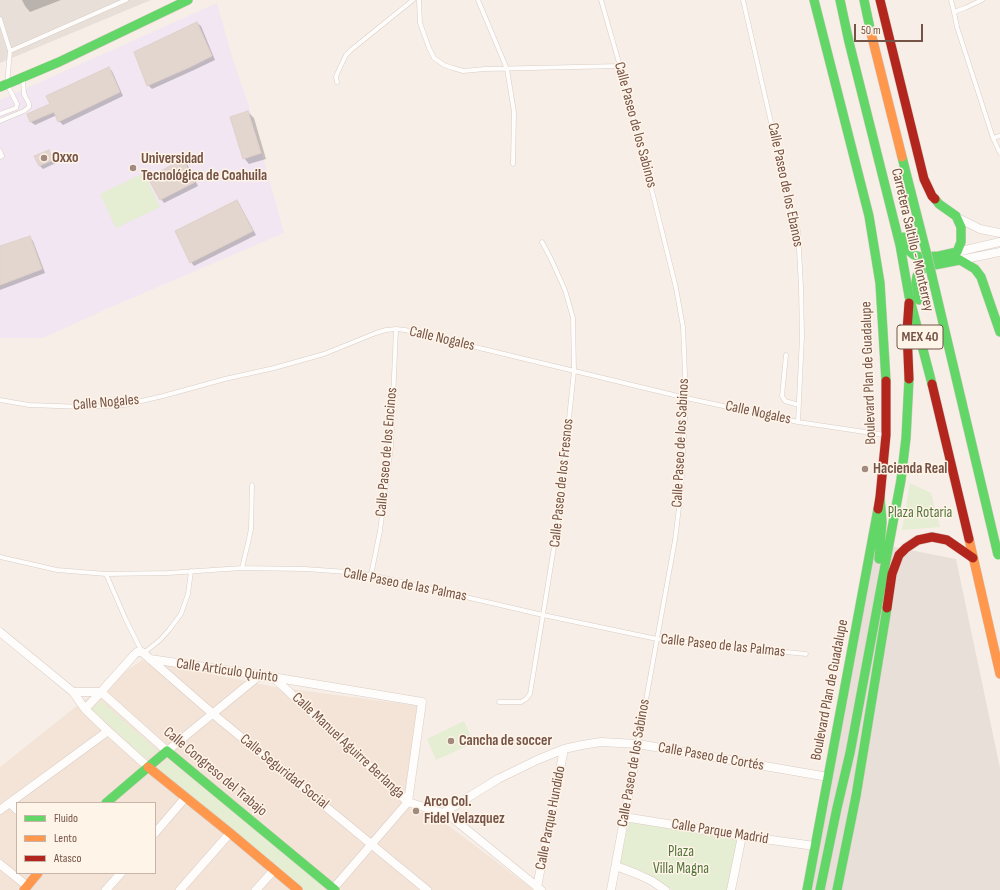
<!DOCTYPE html>
<html>
<head>
<meta charset="utf-8">
<style>
  body { margin:0 }
  #map { position:relative; width:1000px; height:890px; overflow:hidden; background:#f7efe7; font-family:"Sofia Sans Condensed",sans-serif }
  canvas { display:block }
  .legend { position:absolute; left:16px; top:802px; width:140px; height:72px; box-sizing:border-box; background:#fff4e8; border:1px solid #c8b4a8; margin:0; padding:5px 7px; list-style:none; font-size:12px; color:#755347 }
  .legend li { display:flex; align-items:center; gap:8px; height:20px }
  .legend b { width:20px; border:1px solid #c8b4a8 }
  .scale { position:absolute; left:854px; top:24px; width:69px; height:18px; box-sizing:border-box; border:2px solid #755347; border-top:0; padding-left:5px; font-size:12px; line-height:14px; white-space:nowrap; color:#755347; -webkit-text-stroke:3px #fff4e8; paint-order:stroke }
</style>
</head>
<body>
<div id="map">
<canvas width="1000" height="890"></canvas>
<ul class="legend">
<li><b style="height:5px;background:#63d668"></b>Fluido</li>
<li><b style="height:5px;background:#ff974d"></b>Lento</li>
<li><b style="height:5px;background:#b3261e"></b>Atasco</li>
</ul>
<div class="scale">50 m</div>
</div>
<script>
const context = document.querySelector('canvas').getContext('2d');
context.lineJoin = 'round';
function fill(path, color) {
  context.fillStyle = color;
  context.fill(path, 'evenodd');
}
function shape(rows) {
  const path = new Path2D();
  for (const r of rows) {
    path.moveTo(r[0], r[1]);
    for (let i = 2; i < r.length; i += 2) path.lineTo(r[i], r[i + 1]);
  }
  return path;
}
function stroke(path, color, width, dash) {
  context.strokeStyle = color;
  context.lineWidth = width;
  context.lineCap = dash ? 'butt' : 'round';
  context.setLineDash(dash || []);
  context.stroke(path);
}
function drawText(font, color, halo, rows, align = 'center') {
  context.font = font + ' "Sofia Sans Condensed",sans-serif';
  context.lineWidth = 3;
  context.setLineDash([]);
  context.textBaseline = 'middle';
  context.strokeStyle = halo;
  context.fillStyle = color;
  for (const [text, x, y, turn = 0] of rows) {
    context.save();
    context.translate(x, y);
    context.rotate((+turn || 0) * Math.PI / 180);
    context.textAlign = isNaN(turn) ? turn : align;
    if (halo) context.strokeText(text, 0, 0);
    context.fillText(text, 0, 0);
    context.restore();
  }
}
fill(shape([
  [142,660,275,687,421,706,406,806,441,820,534,890,0,890,0,767,83,701],
  [17,803,155,803,155,873,17,873]
]), '#f3e4d7');
fill(shape([
  [0,0,151,0,0,63],
  [869,542,956,559,1000,768,1000,890,803,890]
]), '#e9dfd9');
fill(shape([
  [217,3,233,60,248,103,284,233,111,307,43,338,0,338,0,100]
]), '#f1e6f1');
fill(shape([
  [144,173,160,207,116,228,100,194],
  [910,483,931,493,940,527,902,530],
  [101,701,157,750,146,759,92,709],
  [464,721,474,743,436,760,427,739],
  [168,759,324,887,321,890,304,890,157,768],
  [629,822,737,840,727,890,672,890,642,871,620,863]
]), '#e5edd2');
fill(shape([
  [22,0,61,0,30,12,25,6],
  [197,23,201,26,215,60,194,70,152,89,148,85],
  [108,68,112,71,123,96,63,125,59,121,57,115,35,125,31,122,28,115,51,104],
  [248,112,254,118,266,159,249,164,244,158],
  [49,151,52,155,56,163,43,169,40,166,36,157],
  [183,161,187,164,198,186,164,203,161,199],
  [237,201,240,205,256,235,194,266,191,262],
  [29,237,33,241,45,273,0,290,0,247]
]), '#0003');
const building = shape([
  [197,22,212,56,190,67,147,86,134,52,197,22],
  [109,67,120,92,58,122,54,112,30,122,27,114,50,104,46,96,109,67],
  [248,111,261,153,243,159,230,117,248,111],
  [49,150,53,160,39,166,34,156,49,150],
  [183,159,195,182,160,200,148,178,183,159],
  [237,200,253,231,190,263,175,231,237,200],
  [30,236,42,269,0,285,0,246,30,236]
]);
fill(building, '#e3d6cf');
stroke(building, '#e0d1c9', 1);
const lane = shape([
  [419,0,420,23,429,48,434,58,444,65,453,68,463,71,485,69,620,66],
  [478,0,507,69,514,112,513,164],
  [601,0,620,66,654,199,676,288,683,327,686,398,681,491,675,540,638,744],
  [743,0,789,201,798,231,801,287,802,336,798,422],
  [951,0,954,12],
  [982,0,965,8,954,12,957,27,993,138,1000,153],
  [0,19,10,51,7,84,17,104,16,108,0,114],
  [10,51,126,0],
  [337,82,336,77,337,74,346,55,351,50,413,0],
  [0,121,24,111,29,107,29,104,24,94,23,80],
  [993,138,1000,136],
  [0,151,2,156,0,157],
  [786,355,782,396,785,401,799,405],
  [0,400,29,405,85,407,124,405,163,396,225,379,274,368,324,354,376,333,386,330,396,329,405,330,686,398,798,422,885,435],
  [0,557,57,570,106,574,168,573,242,568,305,569,347,572,371,575,543,615,657,639,806,654],
  [242,568,248,543,251,529,252,485],
  [106,574,126,620,142,652,145,652,160,640,169,630,181,614,188,594,191,571],
  [371,575,380,531,391,447,396,329],
  [499,702,521,702,526,699,530,694,531,688,561,504,565,456,574,371,573,318,565,290,551,259,542,242]
]);
const street = shape([
  [958,218,980,229,1000,233],
  [957,252,1000,242],
  [960,260,1000,252],
  [0,632,73,692,85,709,108,731,148,767],
  [150,659,260,675,422,702,408,802,332,890],
  [274,678,408,802,443,813,450,816,541,890],
  [73,692,101,692,167,751,260,675],
  [85,709,101,692,134,655,137,652,142,652,213,714,427,890],
  [10,803,17,810],
  [0,810,108,731],
  [443,813,498,779,537,760,564,749,582,745,601,742,638,744,828,777],
  [624,817,742,836,815,846],
  [155,833,185,798],
  [0,864,27,886],
  [616,866,637,874,652,881,665,890],
  [537,887,564,749],
  [106,890,121,873],
  [180,890,230,833],
  [256,890,274,870],
  [611,890,638,744],
  [731,890,742,836]
]);
const fast = shape([
  [814,0,869,216,880,283,886,381],
  [840,0,849,42,900,245,909,296,932,384],
  [864,0,871,33],
  [0,87,59,62,188,0],
  [904,237,908,250,914,255,921,257,939,256,957,252,961,242,961,227,956,216,939,204,935,199],
  [919,300,916,283,917,276,921,270,929,266,960,260,975,269,981,277,1000,332],
  [879,559,882,522,880,497],
  [106,803,167,751,335,890],
  [807,890,878,509],
  [820,890,837,808,850,753,901,480,906,438,909,379],
  [837,890,856,796,887,608]
]);
const slow = shape([
  [969,539,1000,674],
  [148,767,230,833,298,890],
  [24,890,38,873]
]);
const jam = shape([
  [880,0,924,179,932,196,935,199],
  [909,379,907,331,909,303],
  [932,384,969,539],
  [878,509,880,497,886,435,886,381],
  [887,608,892,574,899,555,906,548,918,540,932,537,947,540,973,558]
]);
stroke(lane, '#d8ccc5', 5);
stroke(street, '#d8ccc5', 9);
stroke(fast, '#d7cbc4', 10);
stroke(slow, '#d7cbc4', 10);
stroke(jam, '#d7cbc4', 10);
stroke(lane, '#fefdfb', 4);
stroke(street, '#fefdfb', 8);
stroke(fast, '#63d668', 9);
stroke(slow, '#ff974d', 9);
stroke(jam, '#b3261e', 9);
const fastBridge = shape([
  [902,157,927,255,998,555]
]);
const slowBridge = shape([
  [871,33,902,157]
]);
stroke(fastBridge, '#d5cac4', 10, []);
stroke(slowBridge, '#d5cac4', 10, []);
stroke(fastBridge, '#63d668', 9);
stroke(slowBridge, '#ff974d', 9);
for (const [x, y, r, color] of [
  [44,158,4,"#a28a7f"],
  [133,168,4,"#a28a7f"],
  [865,469,4,"#a28a7f"],
  [451,741,4,"#a28a7f"],
  [416,811,4,"#a28a7f"]
]) {
  const dot = new Path2D();
  dot.arc(x, y, r, 0, 2 * Math.PI);
  context.fillStyle = color;
  context.fill(dot);
  stroke(dot, '#fff4e8', 1.5);
}
for (const [x, y, w] of [
  [920,337,46]
]) {
  const box = new Path2D();
  box.roundRect(x - w / 2, y - 12, w, 24, 3);
  context.fillStyle = '#fff4e8';
  context.fill(box);
  stroke(box, '#755347', 1);
}
drawText('bold 14px', '#755347', null, [
  ["MEX 40",920,337]
]);
drawText('15px', '#755347', '#fff4e8', [
  ["Calle Paseo de los Sabinos",635,125,75],
  ["Calle Paseo de los Ebanos",785,185,78],
  ["Carretera Saltillo - Monterrey",912,240,77],
  ["Calle Nogales",442,339,13],
  ["Boulevard Plan de Guadalupe",869,373,-92],
  ["Calle Nogales",106,403,-5],
  ["Calle Nogales",758,413,12],
  ["Calle Paseo de los Sabinos",681,443,-87],
  ["Calle Paseo de los Encinos",387,452,-85],
  ["Calle Paseo de los Fresnos",562,483,-84],
  ["Calle Paseo de las Palmas",405,585,11],
  ["Calle Paseo de las Palmas",723,646,6],
  ["Calle Artículo Quinto",227,671,8],
  ["Boulevard Plan de Guadalupe",830,690,-79],
  ["Calle Manuel Aguirre Berlanga",348,746,43],
  ["Calle Paseo de Cortés",711,757,10],
  ["Calle Paseo de los Sabinos",634,763,-80],
  ["Calle Congreso del Trabajo",215,772,40],
  ["Calle Seguridad Social",284,772,39],
  ["Calle Parque Hundido",551,818,-79],
  ["Calle Parque Madrid",720,832,9]
]);
drawText('bold 15px', '#755347', '#fff4e8', [
  ["Oxxo",52,158],
  ["Universidad",141,159],
  ["Tecnológica de Coahuila",141,176],
  ["Hacienda Real",873,469],
  ["Cancha de soccer",459,741],
  ["Arco Col.",424,802],
  ["Fidel Velazquez",424,819]
], 'left');
drawText('15px', '#53753c', '#fff4e8', [
  ["Plaza Rotaria",920,513],
  ["Plaza",681,852],
  ["Villa Magna",681,869]
]);
</script>
</body>
</html>
